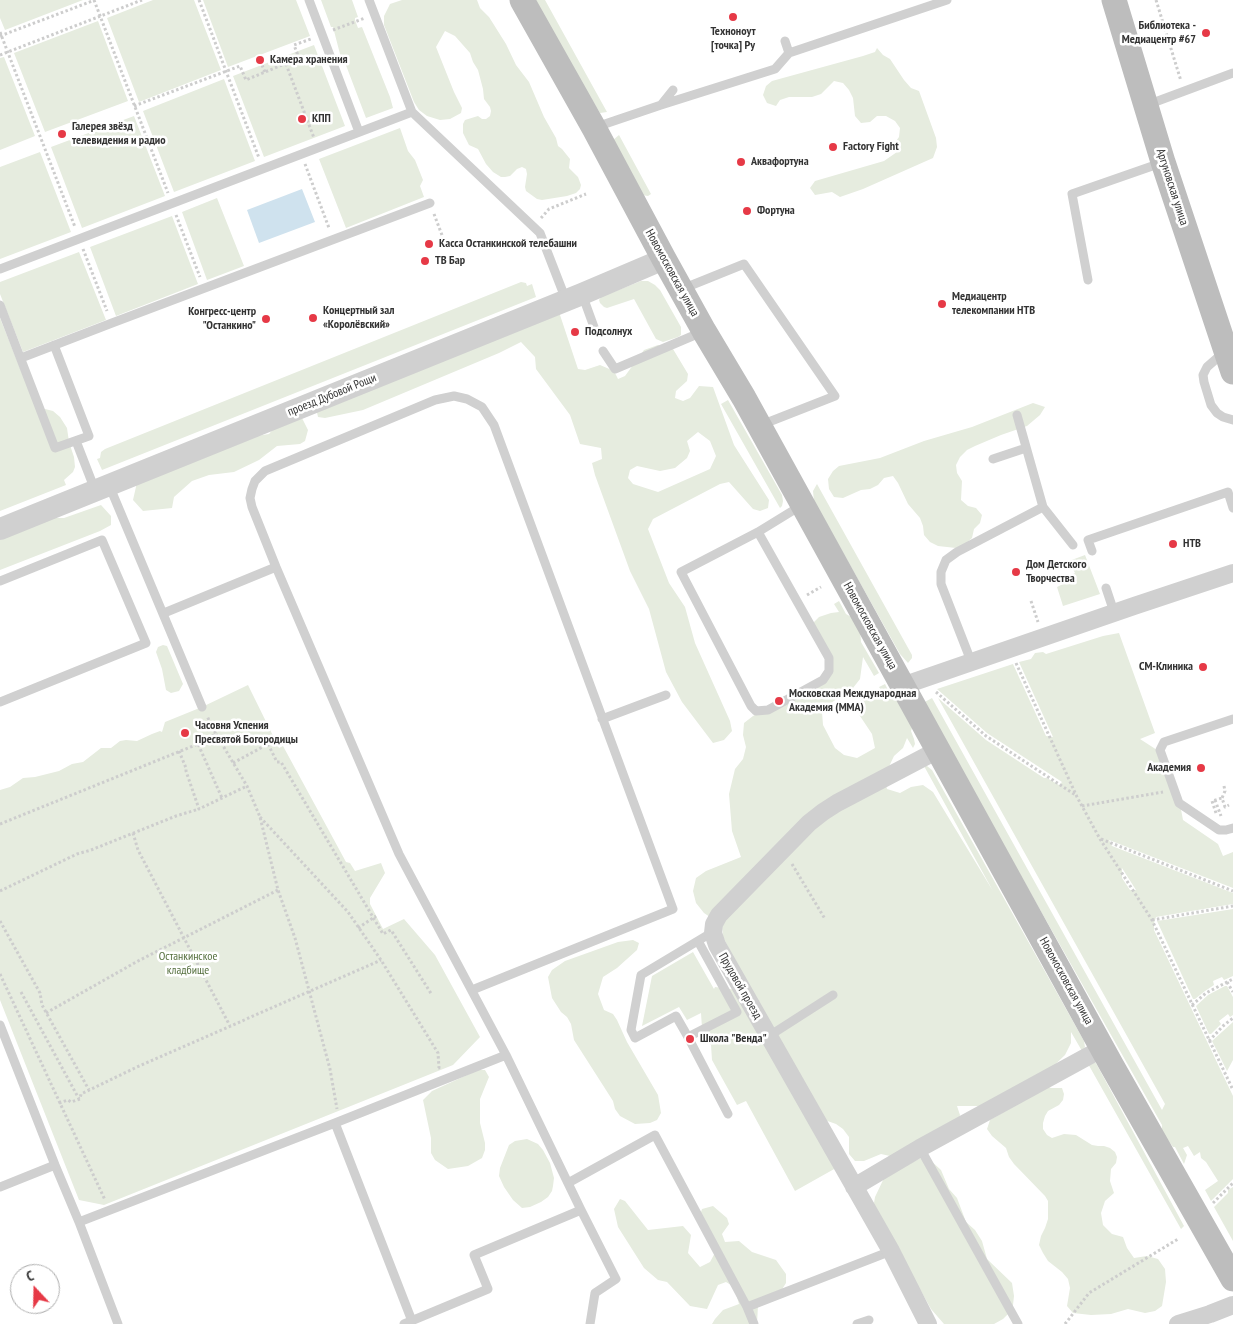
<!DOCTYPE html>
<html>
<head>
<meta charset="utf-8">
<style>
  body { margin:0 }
  #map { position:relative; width:1233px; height:1324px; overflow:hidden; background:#fff; font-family:"PT Sans Narrow",sans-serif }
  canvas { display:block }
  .north { position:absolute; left:10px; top:1264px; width:50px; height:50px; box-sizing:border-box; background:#fff; border:1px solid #adadad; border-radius:50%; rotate:339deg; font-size:14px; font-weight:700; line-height:20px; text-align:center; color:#333 }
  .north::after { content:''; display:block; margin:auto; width:18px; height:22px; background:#e63946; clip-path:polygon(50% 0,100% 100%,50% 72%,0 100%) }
</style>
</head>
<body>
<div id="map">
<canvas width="1233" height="1324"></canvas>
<div class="north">С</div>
</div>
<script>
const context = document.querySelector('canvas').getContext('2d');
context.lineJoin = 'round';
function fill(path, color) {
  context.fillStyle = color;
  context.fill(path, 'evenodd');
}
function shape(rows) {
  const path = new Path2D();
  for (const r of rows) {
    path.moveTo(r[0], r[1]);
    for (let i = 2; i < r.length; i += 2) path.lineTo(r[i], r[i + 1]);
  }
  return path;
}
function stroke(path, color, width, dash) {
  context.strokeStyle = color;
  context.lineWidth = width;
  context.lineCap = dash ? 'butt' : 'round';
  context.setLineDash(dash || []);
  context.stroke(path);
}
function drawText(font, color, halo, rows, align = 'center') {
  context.font = font + ' "PT Sans Narrow",sans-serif';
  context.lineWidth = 5;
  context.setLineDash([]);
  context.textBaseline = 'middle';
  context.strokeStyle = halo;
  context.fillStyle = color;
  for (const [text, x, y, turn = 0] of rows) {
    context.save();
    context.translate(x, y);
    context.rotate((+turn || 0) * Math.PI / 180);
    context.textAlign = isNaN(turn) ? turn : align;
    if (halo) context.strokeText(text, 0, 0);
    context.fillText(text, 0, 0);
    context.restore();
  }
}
fill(shape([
  [0,0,83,0,5,30,0,18],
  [153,0,194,0,221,70,139,102,107,18],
  [203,0,296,0,310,36,228,67],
  [321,0,352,0,358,17,355,18,355,20,358,28,362,27,390,97,393,108,366,118,344,60,340,54,333,27,331,27],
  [402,0,477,0,480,8,489,17,506,44,516,65,529,82,544,117,556,138,558,146,562,149,570,159,569,168,578,177,581,185,580,189,576,193,567,196,542,200,537,199,526,191,525,187,527,174,526,169,522,167,517,169,510,176,505,177,501,177,493,172,486,164,478,149,469,145,463,133,463,124,465,120,478,116,482,119,486,119,490,116,491,111,490,107,484,99,483,89,478,70,473,62,470,53,455,36,445,31,436,47,454,92,462,108,461,113,450,119,440,120,427,116,419,110,414,102,384,25,384,16,390,4],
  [532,0,545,0,607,112,600,113],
  [98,21,128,101,45,132,14,53],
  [314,45,345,126,264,157,233,76],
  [877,48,883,55,890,59,904,80,911,88,919,91,936,138,937,147,933,158,863,189,840,197,832,192,815,195,810,188,815,181,884,161,897,152,894,144,899,137,900,128,895,121,886,116,877,116,870,122,861,123,855,116,853,98,849,90,843,83,834,81,821,94,812,97,789,97,780,100,776,106,767,103,763,95,766,86,772,81,863,56,875,52],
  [4,57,35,136,0,150,0,58],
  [224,79,255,161,174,192,143,111],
  [134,116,165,196,82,228,51,147],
  [400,128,408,151,415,160,423,180,420,186,424,197,346,228,319,159],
  [619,135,651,194,648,196,642,195,613,140],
  [40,152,71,232,0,259,0,167],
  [217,198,244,266,207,280,182,212],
  [172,216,198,284,116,316,90,247],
  [79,252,106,320,23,352,0,294,0,282],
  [641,281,648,281,655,285,660,290,681,327,681,335,678,337,663,342,656,339,634,299,607,308,604,307,600,303,599,300,601,297],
  [521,282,526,283,527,286,532,284,536,297,102,470,97,459,100,458,101,452,105,449],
  [557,306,578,369,585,370,600,365,614,371,618,379,625,376,644,350,658,345,673,349,688,374,687,381,676,391,675,398,683,401,690,398,699,386,713,387,734,445,769,500,768,508,760,511,753,509,729,482,720,484,653,519,648,529,669,583,685,607,695,643,730,721,732,731,724,740,713,743,682,702,666,672,649,609,630,571,595,475,592,463,602,459,601,448,580,444,570,415,536,369,535,357,521,342,499,353,363,410,325,418,318,417,316,408],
  [698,432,710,441,716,456,710,469,658,492,633,484,628,478,630,470,637,466,660,471,675,468,687,458,690,451,687,441],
  [0,318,37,411,45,409,53,411,60,417,67,428,69,442,74,457,75,467,73,472,64,480,66,485,0,511],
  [728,400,782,495,783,501,782,506,780,508,721,404],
  [1033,403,1045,407,1040,415,1027,426,1001,435,975,446,967,450,960,457,956,465,957,473,962,481,961,500,968,506,976,508,982,515,980,523,974,529,972,538,965,544,956,548,938,546,930,542,924,535,923,526,920,518,908,504,898,483,893,476,884,478,878,485,870,489,861,490,843,498,834,497,829,489,828,479,833,471,839,466,880,458,924,441,972,427],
  [301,416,308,430,305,441,300,444,277,446,259,460,234,472,209,475,192,481,174,497,172,508,143,511,133,500,138,478,231,440,269,434,275,427],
  [817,484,912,655,912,658,908,663,900,654,814,501,813,491],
  [101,505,111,516,111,525,100,531,0,570,0,540,53,518,64,518],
  [1085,555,1100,594,1063,606,1057,587,1063,584,1061,581,1075,573,1069,561],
  [839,601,846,614,853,618,860,629,861,642,879,673,874,676,863,657,860,679,853,688,831,703,822,712,823,725,835,748,844,755,857,758,875,748,872,734,858,713,860,701,868,693,882,692,879,687,885,684,889,692,899,697,912,728,911,731,914,739,915,744,913,748,907,738,903,748,894,756,884,777,887,789,900,793,911,787,923,785,933,792,993,891,924,766,927,766,932,770,1084,1041,1085,1047,1082,1051,1071,1032,1071,1043,1065,1055,1039,1080,982,1106,957,1106,960,1115,958,1123,890,1156,881,1154,864,1161,855,1161,849,1154,849,1137,843,1129,836,1124,819,1118,836,1168,795,1191,746,1101,737,1105,712,1060,711,1045,705,1040,702,1028,701,1013,687,1020,679,1007,642,1026,652,976,693,952,714,989,715,987,738,990,735,961,723,937,722,925,704,913,696,903,693,891,696,878,706,871,741,857,732,831,729,794,735,769,743,759,746,747,743,735,744,723,753,716,785,698,808,689,826,672,826,660,810,626,819,617,831,613,839,612,834,604],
  [1119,633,1155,733,1140,739,1157,750,1180,804,1183,820,1218,844,1223,856,1233,852,1233,888,1109,840,1112,846,1233,893,1233,904,1156,917,1154,923,1154,930,1233,1096,1233,1179,1211,1201,1205,1190,1218,1181,1206,1162,1201,1158,1200,1152,1194,1156,1188,1146,1183,1148,1187,1155,1184,1164,1175,1147,1173,1147,1162,1132,1162,1125,923,703,932,698,1162,1110,1165,1104,938,698,986,740,1044,778,1047,778,1059,785,1062,782,987,733,937,689,1013,664,1046,736,1053,737,1019,662,1031,659,1035,653,1043,652,1046,654,1103,636],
  [1122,868,1136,890,1130,890,1122,878],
  [163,645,167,646,183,684,179,691,171,693,166,690,162,669,156,652,158,647],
  [248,685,279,748,283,746,346,862,350,863,355,871,381,863,385,873,370,898,370,904,383,929,404,919,435,955,480,1037,453,1065,104,1205,79,1200,0,1000,0,790,10,787,23,778,35,777,59,771,72,764,83,762,101,748,111,748,120,741,126,740,137,741,152,734,160,731,162,732,165,722,202,707],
  [1233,909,1233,976,1224,980,1222,977,1213,981,1214,985,1205,991,1195,999,1193,999,1157,921],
  [633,940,639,943,637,950,617,968,603,977,598,994,604,1010,613,1014,617,1020,627,1042,658,1095,661,1113,657,1120,650,1123,635,1124,620,1116,615,1109,613,1101,574,1040,571,1024,567,1017,561,1012,552,998,548,977,552,970,565,961,618,942],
  [1225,986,1227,986,1233,997,1233,1015,1230,1017,1228,1014,1219,1021,1221,1024,1211,1034,1209,1034,1196,1006,1208,995],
  [1233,1022,1233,1060,1227,1071,1212,1041],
  [1087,1062,1095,1062,1097,1065,1184,1226,1181,1229],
  [478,1070,485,1070,489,1077,480,1099,480,1123,485,1143,485,1150,482,1158,468,1166,448,1169,435,1160,431,1153,431,1138,423,1100,432,1091],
  [1046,1086,1051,1088,1062,1088,1064,1094,1063,1100,1059,1105,1048,1111,1045,1116,1043,1123,1043,1129,1047,1135,1052,1138,1064,1134,1076,1135,1092,1145,1098,1146,1104,1146,1110,1148,1115,1152,1117,1157,1116,1163,1111,1169,1110,1181,1114,1193,1105,1201,1101,1213,1103,1225,1112,1234,1123,1237,1127,1248,1134,1258,1147,1256,1158,1259,1165,1269,1166,1282,1162,1306,1155,1311,1145,1313,1128,1309,1111,1314,1091,1315,1073,1313,1067,1306,1070,1288,1068,1279,1062,1272,1048,1261,1043,1253,1039,1245,1041,1236,1045,1228,1048,1219,1048,1201,1045,1196,1014,1164,1009,1157,1006,1148,992,1136,987,1129,990,1120,1023,1101],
  [527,1139,538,1144,543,1150,550,1163,554,1178,553,1186,552,1191,548,1197,541,1202,530,1207,522,1208,513,1200,504,1187,499,1176,500,1168,509,1145,515,1141],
  [923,1157,929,1159,941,1170,949,1189,957,1198,966,1222,975,1230,982,1241,987,1259,1012,1283,1014,1296,1013,1305,1009,1313,1003,1319,994,1324,944,1324,931,1309,875,1209,874,1203,875,1197,885,1176],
  [1233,1187,1233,1241,1214,1207,1228,1193,1228,1190],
  [620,1199,625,1201,648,1230,683,1226,691,1235,688,1253,700,1267,710,1262,716,1251,698,1221,702,1209,713,1206,727,1218,729,1224,722,1234,725,1242,739,1241,752,1252,776,1260,786,1274,786,1283,781,1291,758,1305,757,1324,712,1324,715,1319,723,1310,739,1304,734,1287,726,1282,718,1285,707,1309,690,1306,667,1282,658,1280,644,1268,618,1227,614,1209]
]), '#e6ecdf');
fill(shape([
  [302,189,315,222,259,243,247,210]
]), '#cfe2ee');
stroke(shape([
  [94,0,168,193],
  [199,0,259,158],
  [1156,0,1181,81],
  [333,30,365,18],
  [0,32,75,227],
  [0,36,95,0],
  [0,55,142,0],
  [286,64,314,138],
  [262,65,265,72],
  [134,106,240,66,246,80,253,77,299,58,294,45,311,39],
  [305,164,329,228],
  [434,214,445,243,439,245],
  [176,215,200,277],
  [541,218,549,209,586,194],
  [83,249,107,311],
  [807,595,821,587],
  [1031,601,1038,622],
  [1016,663,1077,797,1100,839,1152,920,1233,1090],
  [936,692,986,736,1077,796],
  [216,734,247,786,260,817,278,890,295,938,330,1069,337,1109],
  [195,741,198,744,222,798],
  [179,751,186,768,186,771,199,809,247,786],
  [233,763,268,744,277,762,281,762,383,934,391,930,432,995],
  [1224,786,1225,791,1222,798,1225,807,1229,805],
  [1215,800,1221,816],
  [1082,806,1163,792],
  [1216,813,1212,801,1222,798],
  [260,817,348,912,381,960,438,1053,439,1068,437,1068],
  [0,824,198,744,216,734,207,716],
  [133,833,138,850,230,1026],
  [1101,839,1233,891],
  [792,864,825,919],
  [0,891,77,854,91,850,176,816,199,809],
  [1152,920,1233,906],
  [0,921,40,993,42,1005,89,1090],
  [358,928,376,916],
  [0,974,105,1200],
  [1227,982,1233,992],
  [21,992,79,1099],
  [1192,1005,1206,993,1233,979],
  [46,1013,138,961,278,890],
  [1209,1041,1223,1026,1233,1018],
  [59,1103,68,1100,71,1102,80,1099,81,1094,137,1067,381,960],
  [1213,1203,1233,1183],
  [1065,1324,1089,1293,1178,1239]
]), '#cdcdcd', 3, [2.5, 2.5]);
stroke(shape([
  [309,0,359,132],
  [369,0,412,112,540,233,566,300],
  [785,41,789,53],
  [661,105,673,90],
  [1147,105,1233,73],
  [596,127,661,105,775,69,789,53,947,0],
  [0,269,412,112],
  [1088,280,1072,194,1161,163],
  [682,289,744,264,835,396,761,425],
  [582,294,594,327],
  [0,305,55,448,89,436,54,345],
  [603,351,615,369,702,332],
  [1223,353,1207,367,1203,375,1204,382,1211,405,1217,413,1223,417,1233,420],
  [21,358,112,323,430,203],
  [76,441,95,490],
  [993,459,1026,448],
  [109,485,202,707],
  [1043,507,1073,545],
  [758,532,829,658,829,671,823,680,768,710,756,711,751,706,681,572,758,532,802,505],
  [1092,551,1088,540,1228,492,1233,508],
  [0,581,102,540,146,643,0,702],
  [1106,588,1114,612],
  [164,613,276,567],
  [971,661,941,584,941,572,946,560,957,552,1043,507,1017,415],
  [602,719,666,695],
  [1233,719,1164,742,1160,750,1179,803,1219,830,1226,830,1233,828],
  [698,941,737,1012,688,1037,676,1016,635,1038,631,1030,641,975,706,936,713,933],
  [472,990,673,909,494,425,482,407,467,399,454,396,435,400,265,471,255,481,252,489,250,498,252,507,276,567,399,854,506,1055,581,1210,616,1279,595,1293,590,1324],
  [0,1025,55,1165,79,1222,118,1324],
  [769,1036,833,995],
  [688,1037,728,1114],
  [335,1123,506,1055],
  [920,1148,1018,1324],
  [568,1183,655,1135,747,1307],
  [0,1187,55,1165],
  [79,1222,335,1123,412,1321],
  [404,1324,488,1289,474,1255,581,1210],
  [754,1324,747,1307,891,1251],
  [857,1324,869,1320]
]), '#d0d0d0', 9);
stroke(shape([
  [902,686,1134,606,1233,573],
  [854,1187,920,1148,1103,1048],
  [928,1324,891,1251,717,945,713,933,714,924,719,915,809,823,823,812,837,803,938,750],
  [1178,1324,1210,1314,1233,1305]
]), '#d0d0d0', 18);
stroke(shape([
  [0,529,582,294,664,259]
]), '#d0d0d0', 22);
stroke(shape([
  [522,0,594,128,664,259,704,331,744,398,1112,1066,1233,1279],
  [1114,0,1163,162,1233,372]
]), '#bdbdbd', 25);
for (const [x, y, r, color] of [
  [733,17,5,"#e63946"],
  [1206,33,5,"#e63946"],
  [260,60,5,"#e63946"],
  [302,119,5,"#e63946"],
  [62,134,5,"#e63946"],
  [833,147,5,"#e63946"],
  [741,162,5,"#e63946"],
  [747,211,5,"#e63946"],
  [429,244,5,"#e63946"],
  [425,261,5,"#e63946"],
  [942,304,5,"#e63946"],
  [313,318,5,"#e63946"],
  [266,319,5,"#e63946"],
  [575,332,5,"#e63946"],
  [1173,544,5,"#e63946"],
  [1016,572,5,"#e63946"],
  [1203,667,5,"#e63946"],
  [779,701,5,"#e63946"],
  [185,733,5,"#e63946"],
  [1201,768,5,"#e63946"],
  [690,1039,5,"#e63946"]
]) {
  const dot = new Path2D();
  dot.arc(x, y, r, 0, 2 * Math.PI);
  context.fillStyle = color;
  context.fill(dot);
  stroke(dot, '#fff', 2);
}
drawText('bold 12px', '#333', '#fff', [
  ["Библиотека -",1196,26,"right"],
  ["Медиацентр #67",1196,40,"right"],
  ["Техноноут",733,32,"center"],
  ["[точка] Ру",733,46,"center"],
  ["Камера хранения",270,60],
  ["КПП",312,119],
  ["Галерея звёзд",72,127],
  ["телевидения и радио",72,141],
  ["Factory Fight",843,147],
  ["Аквафортуна",751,162],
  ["Фортуна",757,211],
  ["Касса Останкинской телебашни",439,244],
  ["ТВ Бар",435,261],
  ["Медиацентр",952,297],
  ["телекомпании НТВ",952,311],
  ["Концертный зал",323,311],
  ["«Королёвский»",323,325],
  ["Конгресс-центр",256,312,"right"],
  ["\"Останкино\"",256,326,"right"],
  ["Подсолнух",585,332],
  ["НТВ",1183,544],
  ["Дом Детского",1026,565],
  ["Творчества",1026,579],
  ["СМ-Клиника",1193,667,"right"],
  ["Московская Международная",789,694],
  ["Академия (ММА)",789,708],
  ["Часовня Успения",195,726],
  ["Пресвятой Богородицы",195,740],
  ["Академия",1191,768,"right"],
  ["Школа \"Венда\"",700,1039]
], 'left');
drawText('12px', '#333', '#fff', [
  ["Аргуновская улица",1172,187,72],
  ["Новомосковская улица",672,273,61],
  ["проезд Дубовой Рощи",332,395,-22],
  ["Новомосковская улица",870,626,61],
  ["Новомосковская улица",1066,981,61],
  ["Прудовой проезд",740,986,60]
]);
drawText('12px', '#56703f', '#fff', [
  ["Останкинское",188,957],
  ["кладбище",188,971]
]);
</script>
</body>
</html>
